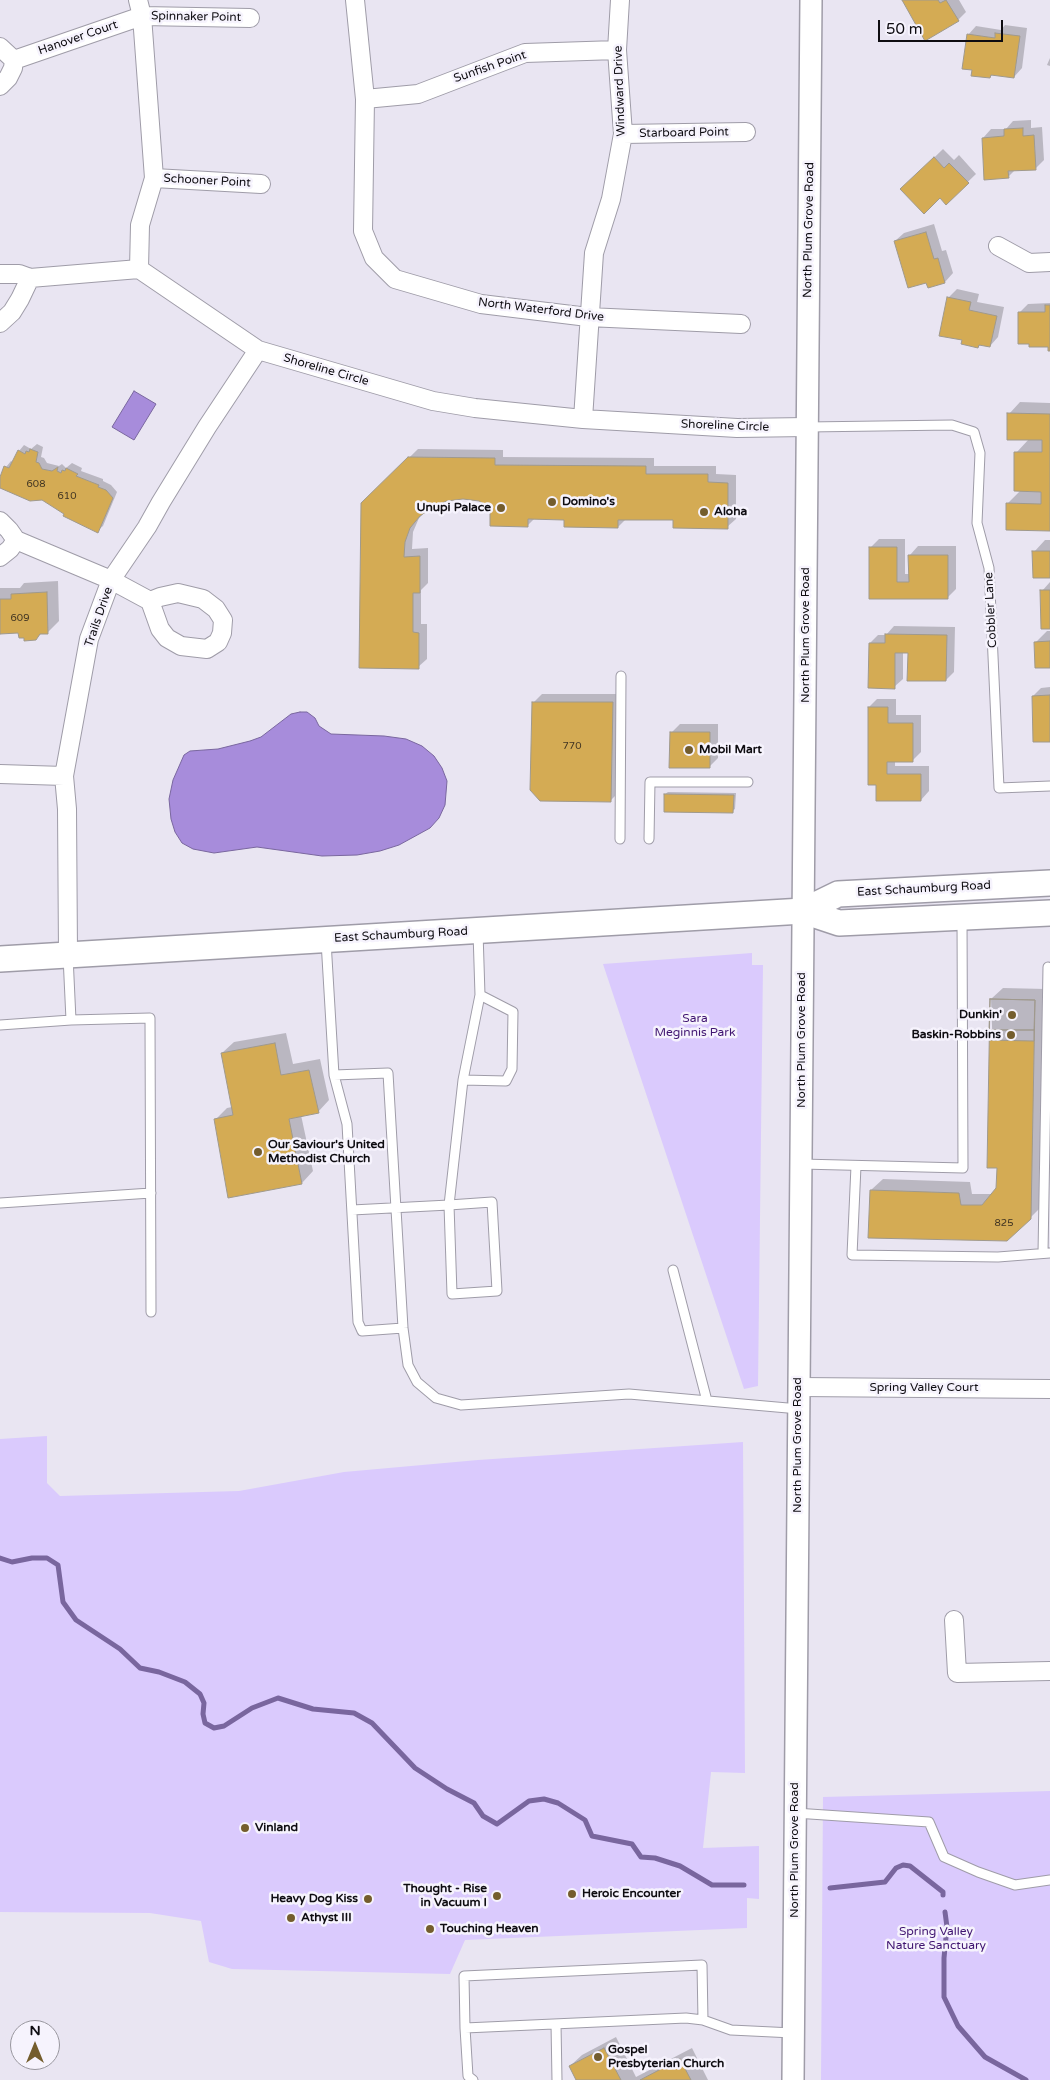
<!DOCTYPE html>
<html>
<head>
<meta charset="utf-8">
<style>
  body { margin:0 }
  #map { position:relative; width:1050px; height:2080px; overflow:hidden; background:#e9e5f2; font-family:"Varela Round",sans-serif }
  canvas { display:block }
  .north { position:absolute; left:10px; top:2020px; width:50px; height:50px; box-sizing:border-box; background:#f6f3fd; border:1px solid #99979f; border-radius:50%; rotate:0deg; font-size:14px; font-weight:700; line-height:20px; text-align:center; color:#0e0c11 }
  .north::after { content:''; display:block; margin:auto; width:18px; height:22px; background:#745d2d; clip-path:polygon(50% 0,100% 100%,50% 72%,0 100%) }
  .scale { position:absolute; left:878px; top:20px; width:125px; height:22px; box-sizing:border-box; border:2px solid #0e0c11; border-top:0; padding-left:6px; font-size:15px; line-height:18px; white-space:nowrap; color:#0e0c11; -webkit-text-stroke:4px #f6f3fd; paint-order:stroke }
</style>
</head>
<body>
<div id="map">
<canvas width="1050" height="2080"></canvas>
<div class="north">N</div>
<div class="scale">50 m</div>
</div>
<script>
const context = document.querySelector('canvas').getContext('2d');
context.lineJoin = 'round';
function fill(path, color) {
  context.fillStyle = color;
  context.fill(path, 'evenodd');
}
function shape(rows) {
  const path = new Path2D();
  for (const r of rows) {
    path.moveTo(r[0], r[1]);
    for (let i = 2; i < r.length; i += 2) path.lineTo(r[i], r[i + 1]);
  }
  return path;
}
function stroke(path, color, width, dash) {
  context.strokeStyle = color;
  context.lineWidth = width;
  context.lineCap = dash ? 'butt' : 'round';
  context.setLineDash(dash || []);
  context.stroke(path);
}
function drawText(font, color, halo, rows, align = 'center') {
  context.font = font + ' "Varela Round",sans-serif';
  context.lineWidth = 5;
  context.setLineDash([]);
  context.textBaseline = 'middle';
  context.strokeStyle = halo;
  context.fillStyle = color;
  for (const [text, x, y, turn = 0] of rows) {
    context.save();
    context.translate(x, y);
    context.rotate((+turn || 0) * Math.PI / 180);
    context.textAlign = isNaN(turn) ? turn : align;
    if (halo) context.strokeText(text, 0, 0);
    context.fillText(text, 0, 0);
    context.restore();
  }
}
fill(shape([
  [752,953,752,965,763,965,758,1386,744,1389,603,964],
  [47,1436,47,1483,60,1496,239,1491,344,1472,478,1460,743,1442,745,1773,711,1772,703,1848,759,1846,759,1899,747,1898,747,1928,465,1940,450,1974,232,1969,209,1962,201,1921,150,1913,0,1912,0,1439],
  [1050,1791,1050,2080,821,2080,823,1797]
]), '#dacafd');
const water = shape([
  [134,391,156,404,134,440,112,427,134,391],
  [300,712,307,712,315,718,319,726,331,734,384,736,406,739,422,746,434,756,442,768,447,781,445,805,439,818,430,828,399,845,380,851,357,855,322,856,257,847,214,853,193,849,182,843,175,832,171,819,169,799,173,780,184,755,190,751,218,749,250,741,261,737,291,714,300,712]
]);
fill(water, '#a78cdb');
stroke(water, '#79669e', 1);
fill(shape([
  [903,0,959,0,966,12,958,20],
  [1005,25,1027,28,1022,68,1014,77,993,74,990,77,973,69,968,35,976,26,1001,30],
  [1050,58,1050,66,1047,65],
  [1031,120,1031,128,1042,127,1044,160,1036,168,1015,170,1008,177,983,138,991,129,1006,129,1013,121],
  [943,149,954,160,959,155,976,174,946,203,940,197,902,189],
  [934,224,942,251,946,250,953,273,945,282,928,287,927,281,895,241,904,233],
  [957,289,979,294,977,302,1004,307,998,337,990,346,981,344,978,347,963,339,948,298],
  [1050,303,1050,350,1050,346,1019,313,1028,304],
  [1020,402,1050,403,1050,529,1007,504,1021,490,1016,453,1029,439,1009,414],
  [37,444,43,447,41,457,44,458,47,463,59,466,62,464,66,468,72,463,82,468,81,471,103,479,103,481,111,485,117,492,103,526,97,531,42,499,0,486,0,480,6,467,11,461,13,462,19,451,24,445,31,449],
  [418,449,503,450,503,457,654,458,654,466,716,466,716,474,736,475,736,519,727,527,674,519,626,519,618,527,565,519,535,518,528,525,479,500,463,498,447,500,433,505,419,518,413,532,412,549,428,548,428,583,421,590,421,624,427,624,427,659,418,667,362,504],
  [879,539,905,539,905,574,910,574,910,555,918,546,956,546,956,589,947,598,871,598,870,548],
  [1045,540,1050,540,1050,577,1034,552],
  [58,581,59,621,47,633,42,633,35,639,25,637,19,631,2,632,0,635,0,588,20,588,24,583],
  [1050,582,1050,628,1042,591],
  [894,626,955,627,954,672,946,680,909,652,903,652,903,679,894,687,870,643,878,635,886,635],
  [1047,631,1050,631,1050,667,1036,642],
  [1050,687,1050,741,1033,696,1041,688],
  [542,694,621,694,619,792,610,801,534,702],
  [877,699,896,699,896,715,921,715,921,752,913,760,895,760,895,766,929,766,929,791,921,800,878,800,869,707],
  [680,724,718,724,718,758,709,767,671,733],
  [668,792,736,793,735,809,732,811,665,794],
  [1003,988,1046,989,1042,1206,1030,1218,871,1190,883,1179,970,1182,972,1194,993,1194,998,1188,991,999],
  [286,1033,293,1064,320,1059,329,1100,318,1112,301,1115,313,1171,302,1183,215,1120,227,1108,232,1107,222,1053,234,1042],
  [616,2037,636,2077,692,2048,708,2080,578,2080,570,2066,582,2055]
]), '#0003');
stroke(shape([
  [0,1558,12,1562,32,1558,47,1558,58,1565,63,1602,76,1620,120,1649,140,1668,159,1672,185,1682,200,1694,204,1703,203,1714,205,1723,214,1728,224,1726,252,1708,278,1698,313,1709,354,1713,372,1723,415,1768,447,1789,474,1803,483,1816,497,1824,529,1801,544,1799,558,1803,585,1820,592,1836,632,1844,641,1857,655,1858,680,1866,712,1885,744,1885],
  [830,1888,885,1882,896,1868,903,1865,910,1866,943,1892,943,1895],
  [945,1912,947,1927,944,1958,944,1997,958,2026,985,2057,1026,2080]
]), '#79669e', 5);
const building = shape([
  [902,0,938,0,940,3,946,0,959,21,925,41,902,0],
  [995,33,1020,36,1014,78,991,75,990,78,971,76,972,70,962,69,967,34,995,38,995,33],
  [1023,128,1023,136,1034,135,1036,170,1008,171,1009,178,984,180,982,138,1004,136,1004,129,1023,128],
  [934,157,944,168,949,163,969,183,946,205,940,198,924,214,900,189,934,157],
  [926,232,934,259,938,258,945,283,928,288,926,283,908,288,894,241,926,232],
  [947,297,971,302,969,310,997,316,990,347,979,345,978,348,961,344,962,340,939,336,947,297],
  [1045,305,1050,305,1050,351,1048,351,1048,347,1029,347,1029,344,1018,344,1018,312,1045,312,1045,305],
  [1007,413,1050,414,1050,531,1006,530,1006,503,1041,504,1041,492,1014,491,1014,452,1042,452,1042,440,1007,440,1007,413],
  [30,449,38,452,36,462,39,463,42,469,52,471,58,467,57,471,61,473,62,470,65,471,66,468,78,474,76,476,99,485,98,487,106,490,113,498,98,533,63,516,64,514,42,500,30,501,0,488,0,477,4,466,9,468,18,450,25,454,26,451,29,452,30,449],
  [408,457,495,458,495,465,646,466,646,474,708,474,708,482,728,483,728,529,673,528,673,520,618,520,618,528,564,527,564,520,528,519,528,527,490,526,490,508,479,501,463,499,447,501,434,506,420,516,410,528,405,542,404,557,420,556,420,593,413,593,413,632,419,633,419,669,359,668,361,503,408,457],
  [869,547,897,547,897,582,909,582,908,555,948,555,948,599,869,599,869,547],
  [1032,551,1050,551,1050,578,1033,578,1032,551],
  [1040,590,1050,590,1050,629,1041,629,1040,590],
  [47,592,48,634,40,634,36,640,24,641,24,638,19,638,18,633,0,634,0,599,11,599,11,594,47,592],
  [885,634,947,635,946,681,907,681,908,653,895,653,895,689,868,688,869,643,885,643,885,634],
  [1050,641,1050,668,1035,668,1034,642,1050,641],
  [1050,695,1050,742,1033,742,1032,696,1050,695],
  [532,702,613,702,611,802,540,801,530,790,532,702],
  [868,707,888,707,888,723,913,723,913,762,887,762,887,774,921,774,921,801,876,801,876,785,868,785,868,707],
  [670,732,710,732,710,768,669,768,670,732],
  [664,794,734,795,733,813,664,812,664,794],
  [990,999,1035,1000,1034,1030,989,1030,990,999],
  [990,999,1035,1000,1031,1219,1007,1241,868,1238,870,1190,959,1193,961,1205,982,1205,996,1188,997,1168,987,1168,990,999],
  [989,1030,1034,1030,1034,1041,989,1040,989,1030],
  [275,1043,281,1075,309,1070,319,1113,289,1119,302,1184,228,1198,214,1119,233,1115,221,1053,275,1043],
  [604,2048,621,2080,576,2080,569,2066,604,2048],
  [680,2059,691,2080,640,2080,680,2059]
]);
fill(building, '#d4ab54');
stroke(building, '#9f998d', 1);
const service = shape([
  [807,427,952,425,974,432,980,453,977,523,989,568,999,788,1050,786],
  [620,839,621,676],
  [649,839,650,782,748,782],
  [326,941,334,1075,388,1073,403,1328,408,1365,417,1382,436,1398,461,1405,629,1394,799,1409],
  [68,956,71,1020],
  [0,1025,71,1020,150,1018,151,1312],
  [334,1075,347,1124,358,1322,362,1331,403,1328],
  [463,1080,506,1081,512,1069,513,1012,480,995],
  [801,1164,963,1168,962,918],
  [856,1166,852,1255,998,1257,1050,1253],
  [492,1202,497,1291,452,1294,449,1205,492,1202],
  [0,1203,151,1193],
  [352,1210,449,1205,463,1080,480,995,478,932],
  [1043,1253,1048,967],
  [673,1270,707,1401],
  [795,1813,929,1822,944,1857,978,1872,1015,1885,1050,1880],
  [703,2020,702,1965,464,1976,465,2028,686,2018,703,2020,731,2030,793,2033],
  [556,2024,557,2080],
  [465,2028,468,2076,473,2080]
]);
const minor = shape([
  [138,0,142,16,154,178,140,225,139,269,258,350,433,401,475,408,583,419,737,428,807,427],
  [355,0,365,99,363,231,374,258,395,279,481,304,588,317,741,324],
  [0,47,14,60,13,68,8,78,0,86],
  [14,60,142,16,250,18],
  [365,99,418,94,525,53,617,50],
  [623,134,746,132],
  [154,178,261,184],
  [998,246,1029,263,1050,262],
  [0,274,19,274,30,278,139,269],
  [0,323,12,312,20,299,30,278],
  [583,419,594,253,611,199,623,134,617,50,620,0],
  [0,521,9,530,16,540,111,580,150,601,160,629,167,638,181,646,207,649,218,642,222,633,223,620,216,609,203,599,178,593,160,597,150,601],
  [0,557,10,549,16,540],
  [0,774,64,776],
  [68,954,67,809,64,776,89,639,111,580,147,527,161,502,207,427,258,350],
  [799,1387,1050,1389],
  [954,1620,957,1673,1050,1671]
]);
const tertiary = shape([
  [793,2080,811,0]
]);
const secondary = shape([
  [803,911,838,894,1050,883],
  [0,959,803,911,839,923,1050,913]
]);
stroke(service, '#9f9ca8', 11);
stroke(minor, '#9f9ca8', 20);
stroke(tertiary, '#9f9ca8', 24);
stroke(secondary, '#9f9ca8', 28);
stroke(service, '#fff', 9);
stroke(minor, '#fff', 18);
stroke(tertiary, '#fff', 21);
stroke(secondary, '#fff', 25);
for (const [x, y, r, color] of [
  [552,502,5,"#745d2d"],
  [501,508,5,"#745d2d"],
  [704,512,5,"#745d2d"],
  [689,750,5,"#745d2d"],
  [1012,1015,5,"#745d2d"],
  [1011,1035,5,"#745d2d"],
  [258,1152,5,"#745d2d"],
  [245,1828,5,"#745d2d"],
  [572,1894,5,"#745d2d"],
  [497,1896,5,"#745d2d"],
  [368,1899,5,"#745d2d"],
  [291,1918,5,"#745d2d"],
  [430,1929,5,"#745d2d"],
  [598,2057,5,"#745d2d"]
]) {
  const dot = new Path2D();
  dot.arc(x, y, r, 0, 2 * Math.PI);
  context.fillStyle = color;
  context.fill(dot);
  stroke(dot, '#f6f3fd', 2);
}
drawText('10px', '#403422', null, [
  ["608",36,484],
  ["610",67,496],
  ["609",20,618],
  ["770",572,746],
  ["825",1004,1223]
]);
drawText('12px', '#0e0c11', '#f6f3fd', [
  ["Spinnaker Point",196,17,1],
  ["Hanover Court",78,38,-19],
  ["Sunfish Point",490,67,-19],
  ["Windward Drive",620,91,-92],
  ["Starboard Point",684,133,-1],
  ["Schooner Point",207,181,3],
  ["North Plum Grove Road",809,230,-89],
  ["North Waterford Drive",541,310,7],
  ["Shoreline Circle",326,370,16],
  ["Shoreline Circle",725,426,2],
  ["Cobbler Lane",991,610,-93],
  ["Trails Drive",99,617,-71],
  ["North Plum Grove Road",806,635,-90],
  ["East Schaumburg Road",924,889,-3],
  ["East Schaumburg Road",401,935,-3],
  ["North Plum Grove Road",802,1040,-90],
  ["Spring Valley Court",924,1388],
  ["North Plum Grove Road",798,1445,-90],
  ["North Plum Grove Road",795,1850,-90]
]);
drawText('bold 12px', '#0e0c11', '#f6f3fd', [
  ["Domino's",562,502],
  ["Unupi Palace",491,508,"right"],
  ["Aloha",714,512],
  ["Mobil Mart",699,750],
  ["Dunkin'",1002,1015,"right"],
  ["Baskin-Robbins",1001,1035,"right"],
  ["Our Saviour's United",268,1145],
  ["Methodist Church",268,1159],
  ["Vinland",255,1828],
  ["Thought - Rise",487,1889,"right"],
  ["in Vacuum I",487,1903,"right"],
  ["Heroic Encounter",582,1894],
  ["Heavy Dog Kiss",358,1899,"right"],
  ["Athyst III",301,1918],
  ["Touching Heaven",440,1929],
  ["Gospel",608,2050],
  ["Presbyterian Church",608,2064]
], 'left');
drawText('12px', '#401571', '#f6f3fd', [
  ["Sara",695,1019],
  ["Meginnis Park",695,1033],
  ["Spring Valley",936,1932],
  ["Nature Sanctuary",936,1946]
]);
</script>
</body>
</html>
